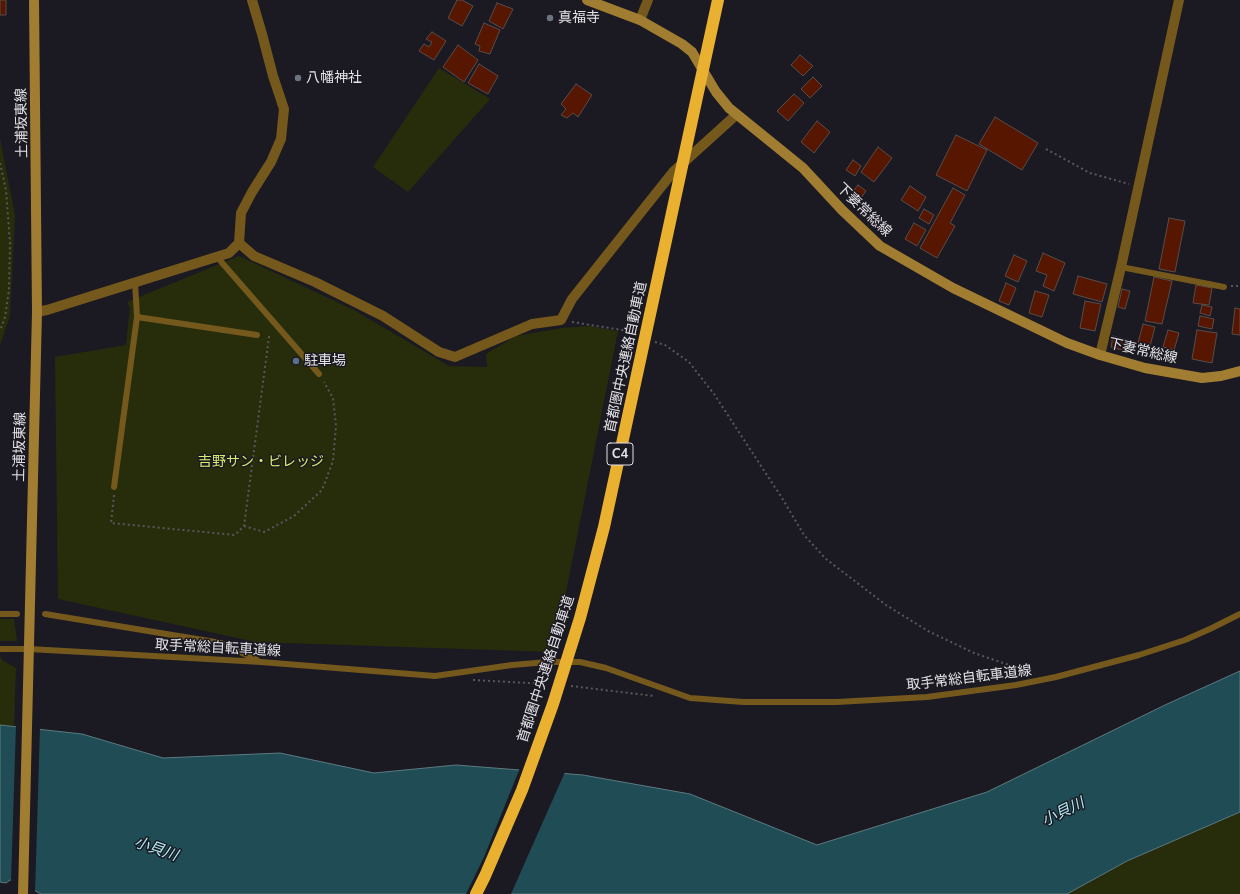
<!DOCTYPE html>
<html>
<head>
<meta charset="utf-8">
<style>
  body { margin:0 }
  canvas { display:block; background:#1b1921 }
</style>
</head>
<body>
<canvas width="1240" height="894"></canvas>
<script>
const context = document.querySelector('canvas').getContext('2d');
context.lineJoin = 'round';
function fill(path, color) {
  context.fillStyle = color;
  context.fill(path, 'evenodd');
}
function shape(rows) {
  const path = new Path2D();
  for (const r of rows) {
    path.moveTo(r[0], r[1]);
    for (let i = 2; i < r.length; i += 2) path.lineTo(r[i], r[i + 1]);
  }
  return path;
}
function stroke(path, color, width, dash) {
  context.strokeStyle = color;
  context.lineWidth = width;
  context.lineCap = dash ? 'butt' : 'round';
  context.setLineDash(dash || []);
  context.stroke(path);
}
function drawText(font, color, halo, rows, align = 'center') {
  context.font = font + ' Mulish,"Noto Sans JP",sans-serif';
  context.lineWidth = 3;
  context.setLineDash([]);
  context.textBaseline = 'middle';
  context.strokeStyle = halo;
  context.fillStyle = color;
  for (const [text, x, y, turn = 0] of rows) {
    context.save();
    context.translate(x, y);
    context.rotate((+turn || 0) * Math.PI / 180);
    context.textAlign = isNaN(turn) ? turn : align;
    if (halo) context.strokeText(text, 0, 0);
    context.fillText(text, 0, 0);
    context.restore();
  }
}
fill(shape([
  [439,68,490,99,408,192,373,167],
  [0,139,15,215,10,316,0,345],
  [239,256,354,310,449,366,487,367,486,354,516,336,562,328,590,326,618,331,554,652,256,642,58,599,55,357,126,345,130,308,127,302],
  [0,619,14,619,17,641,0,641],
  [0,655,2,660,16,668,14,727,0,725],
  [1240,812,1240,894,1067,894,1127,861]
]), '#272d0b');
const water = shape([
  [1240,671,1240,812,1127,861,1067,894,41,894,17,881,10,880,6,883,0,882,0,725,82,734,163,758,280,753,374,773,456,765,583,775,690,794,817,845,987,792,1165,705,1240,671]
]);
fill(water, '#204d55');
stroke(water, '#5b7a81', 1);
fill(shape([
  [16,725,40,728,35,893,11,882],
  [520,768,565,772,511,894,466,894,484,857]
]), '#1b1921');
const building = shape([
  [0,0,6,0,6,15,0,15,0,0],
  [457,0,462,0,473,6,462,26,448,18,457,0],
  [497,3,513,9,503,29,489,21,497,3],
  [484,23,500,30,490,54,479,51,480,46,475,44,484,23],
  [432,32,446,41,434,60,419,51,424,44,429,47,432,42,426,39,432,32],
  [458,45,478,60,464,82,443,67,458,45],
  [800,55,813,66,803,76,791,65,800,55],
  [479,64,498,76,488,94,468,83,479,64],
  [813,77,822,86,810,98,801,89,813,77],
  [576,84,592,95,578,117,573,113,567,118,561,115,566,109,561,104,576,84],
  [794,94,804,103,788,121,777,111,794,94],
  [995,117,1038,143,1022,170,979,144,995,117],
  [817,121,830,132,814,153,801,142,817,121],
  [956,135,987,150,967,191,936,175,956,135],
  [878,147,892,158,874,182,861,172,878,147],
  [853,160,861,166,855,176,846,170,853,160],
  [858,185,866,191,858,202,850,196,858,185],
  [910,186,926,197,918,211,901,200,910,186],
  [953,188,965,195,950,223,955,226,937,258,920,248,953,188],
  [924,209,934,215,929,224,919,218,924,209],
  [1169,218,1185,221,1175,272,1159,269,1169,218],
  [914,223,926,230,917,246,905,239,914,223],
  [1043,253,1065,263,1054,291,1043,286,1047,275,1036,271,1043,253],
  [1014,255,1027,261,1018,282,1005,276,1014,255],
  [1078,276,1107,284,1102,302,1073,294,1078,276],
  [1154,277,1172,281,1162,324,1145,321,1154,277],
  [1006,283,1016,288,1009,305,999,301,1006,283],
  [1196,285,1212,288,1209,305,1193,303,1196,285],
  [1122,289,1130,291,1125,309,1118,307,1122,289],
  [1035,291,1049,295,1042,317,1029,313,1035,291],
  [1085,301,1101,304,1095,331,1080,328,1085,301],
  [1202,305,1212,307,1210,316,1200,313,1202,305],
  [1235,308,1240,309,1240,335,1232,334,1235,308],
  [1200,316,1214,319,1212,329,1198,326,1200,316],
  [1143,324,1155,327,1150,346,1138,343,1143,324],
  [1168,330,1179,333,1174,350,1163,347,1168,330],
  [1197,330,1217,333,1212,363,1192,359,1197,330],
  [1113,336,1132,341,1129,352,1111,347,1113,336]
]);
fill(building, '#571600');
stroke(building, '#574d4a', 1);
stroke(shape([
  [1046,149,1090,173,1129,184],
  [0,163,6,190,10,243,9,290,5,317,0,331],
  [1231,286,1240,286],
  [572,322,622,330,634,334],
  [655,342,665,345,689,362,714,394,782,498,804,535,826,559,886,605,928,631,974,653,1012,666,1035,672],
  [114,495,111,523,235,535,244,526,269,337,266,336],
  [244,526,264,532,294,516,322,490,333,461,336,426,333,398,324,382],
  [473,680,547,684],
  [571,686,654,696]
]), '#59575e', 2, [2, 3]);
stroke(shape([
  [217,257,319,374],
  [1121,267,1224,287],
  [137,317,257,335],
  [114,487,137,317,135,282],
  [0,614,17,614],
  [45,614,221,643,257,660],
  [0,649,29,649,261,662,435,676,512,665,548,662,580,662,606,668,690,698,743,702,837,702,927,697,1016,685,1056,677,1139,655,1185,640,1212,628,1240,614]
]), '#74581c', 6);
stroke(shape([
  [640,20,648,0],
  [239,243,254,256,315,282,383,316,439,352,455,357,532,324,561,320,572,299,673,172,736,115],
  [37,312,47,310,229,253,239,243,241,213,252,192,271,162,281,139,284,109,273,76,262,34,252,0],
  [1100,355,1121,267,1179,0]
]), '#74581c', 10);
stroke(shape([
  [587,0,640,20,682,44,692,52,716,92,729,108,803,168,842,210,880,246,953,288,1067,343,1100,355,1145,368,1202,378,1221,376,1240,371],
  [23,894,37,312,34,0]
]), '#a17d32', 10);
stroke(shape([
  [476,894,485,876,522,790,553,704,580,618,604,527,718,0]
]), '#eab131', 12);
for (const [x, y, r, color] of [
  [550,18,4,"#6b7280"],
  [298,78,4,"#6b7280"],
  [296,361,4,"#5c6f8a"]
]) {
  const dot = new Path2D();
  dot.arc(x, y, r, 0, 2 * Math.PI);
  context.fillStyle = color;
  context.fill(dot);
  stroke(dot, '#1b1921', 1.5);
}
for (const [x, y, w] of [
  [620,454,26]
]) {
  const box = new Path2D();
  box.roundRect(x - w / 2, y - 11, w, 22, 3);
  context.fillStyle = '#1b1921';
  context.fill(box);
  stroke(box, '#e5e3e8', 1);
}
drawText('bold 13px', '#e5e3e8', null, [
  ["C4",620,454]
]);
drawText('14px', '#e5e3e8', '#1b1921', [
  ["真福寺",558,18],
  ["八幡神社",306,78],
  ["駐車場",304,361]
], 'left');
drawText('14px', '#e5e3e8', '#1b1921', [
  ["土浦坂東線",22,123,-91],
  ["下妻常総線",864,210,44],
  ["下妻常総線",1143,351,13],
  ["首都圏中央連絡自動車道",626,357,-78],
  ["土浦坂東線",20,447,-89],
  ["取手常総自転車道線",218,648,3],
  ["首都圏中央連絡自動車道",546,669,-72],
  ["取手常総自転車道線",969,678,-7]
]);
drawText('14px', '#d6ed6c', '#1b1921', [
  ["吉野サン・ビレッジ",261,462]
]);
drawText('italic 15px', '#afebf7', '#1b1921', [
  ["小貝川",1063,812,-26],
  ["小貝川",156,849,19]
]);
</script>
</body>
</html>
